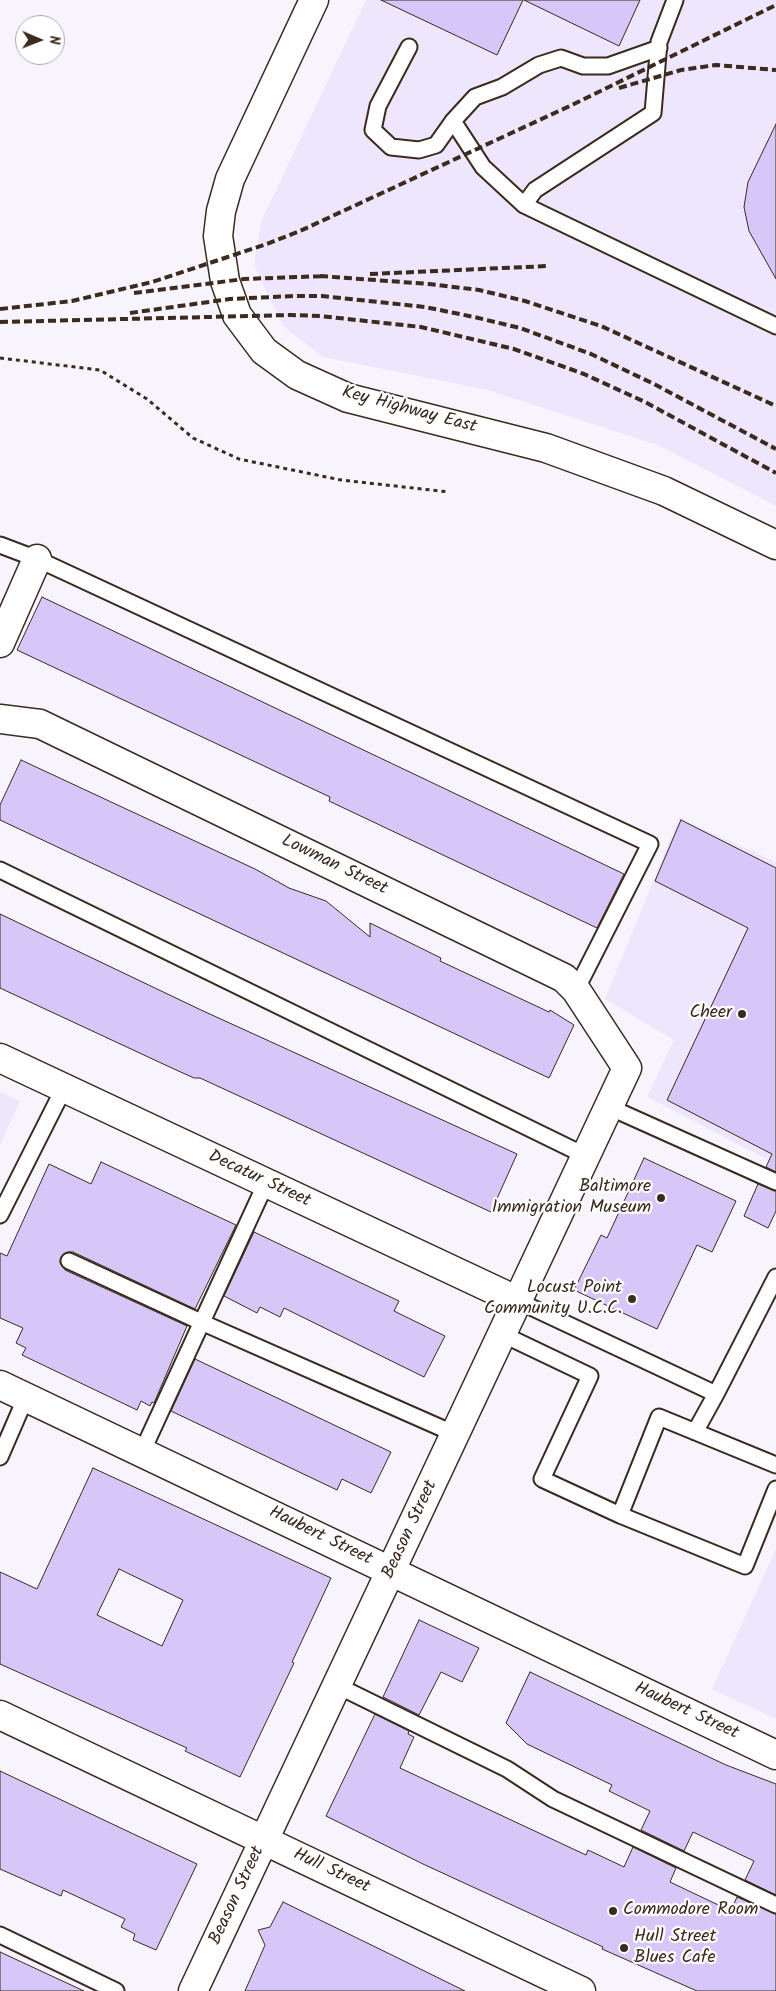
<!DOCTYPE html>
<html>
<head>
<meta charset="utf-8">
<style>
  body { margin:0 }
  #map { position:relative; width:776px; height:1991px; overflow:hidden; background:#f7f4fe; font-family:Kalam,sans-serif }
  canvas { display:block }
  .north { position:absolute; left:15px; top:15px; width:50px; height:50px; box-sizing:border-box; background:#fff; border:1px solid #b1aaa5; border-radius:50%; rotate:91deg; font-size:14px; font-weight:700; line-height:20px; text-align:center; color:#3b2a1e }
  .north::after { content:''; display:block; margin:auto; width:18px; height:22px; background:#3b2a1e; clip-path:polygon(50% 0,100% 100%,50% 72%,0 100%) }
</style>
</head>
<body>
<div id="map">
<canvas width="776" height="1991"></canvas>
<div class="north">N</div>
</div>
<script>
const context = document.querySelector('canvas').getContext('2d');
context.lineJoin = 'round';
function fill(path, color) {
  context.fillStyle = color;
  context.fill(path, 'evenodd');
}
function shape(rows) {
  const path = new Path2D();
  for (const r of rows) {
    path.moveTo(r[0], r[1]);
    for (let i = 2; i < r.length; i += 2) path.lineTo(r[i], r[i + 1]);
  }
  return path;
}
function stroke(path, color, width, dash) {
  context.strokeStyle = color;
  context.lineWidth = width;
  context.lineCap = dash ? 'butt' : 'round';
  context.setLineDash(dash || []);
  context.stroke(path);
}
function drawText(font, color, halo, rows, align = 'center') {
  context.font = font + ' Kalam,sans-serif';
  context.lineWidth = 4.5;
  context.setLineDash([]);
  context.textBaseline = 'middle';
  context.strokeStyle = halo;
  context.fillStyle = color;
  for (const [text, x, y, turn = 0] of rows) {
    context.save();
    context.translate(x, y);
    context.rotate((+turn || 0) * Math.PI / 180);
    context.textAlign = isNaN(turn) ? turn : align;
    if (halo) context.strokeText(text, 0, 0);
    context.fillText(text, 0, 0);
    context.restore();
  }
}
fill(shape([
  [366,0,776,0,776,506,658,445,487,390,323,357,283,326,254,265,261,222],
  [679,818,776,862,776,1164,647,1097,674,1040,605,999],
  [0,1092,20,1101,0,1145],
  [776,1549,776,1719,712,1689]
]), '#ede6fc');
const building = shape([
  [381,0,523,0,497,55,381,0],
  [524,0,640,0,619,46,524,0],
  [776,124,776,279,749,231,744,207,748,182,776,124],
  [42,597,624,874,597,928,329,801,330,797,17,650,42,597],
  [21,760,255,869,289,888,326,901,370,937,370,923,441,958,440,961,549,1012,550,1010,574,1025,549,1078,0,820,0,805,21,760],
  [681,820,776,868,776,1172,766,1167,772,1154,667,1100,748,928,655,881,681,820],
  [0,914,201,1010,517,1154,491,1212,200,1078,194,1078,174,1069,0,988,0,914],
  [644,1158,736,1201,712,1252,697,1245,657,1329,574,1290,601,1235,607,1238,644,1158],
  [101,1162,236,1225,195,1309,73,1252,68,1252,61,1257,60,1262,65,1270,187,1326,154,1403,152,1402,150,1406,141,1401,137,1410,22,1355,26,1348,16,1343,23,1328,0,1318,0,1253,7,1256,49,1164,91,1184,101,1162],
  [758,1184,776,1191,776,1211,768,1228,744,1216,758,1184],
  [254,1232,399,1301,394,1311,445,1336,424,1377,284,1308,280,1317,260,1307,257,1313,224,1296,254,1232],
  [195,1359,391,1452,371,1493,342,1479,337,1490,171,1411,195,1359],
  [93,1468,331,1578,292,1662,294,1663,240,1777,185,1751,187,1748,0,1664,0,1572,37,1589,93,1468],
  [119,1569,183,1600,162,1646,97,1615,119,1569],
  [419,1620,479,1648,462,1682,441,1672,419,1715,383,1697,419,1620],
  [530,1672,726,1765,776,1784,776,1895,745,1880,754,1861,693,1832,684,1851,641,1830,650,1811,609,1791,612,1785,527,1744,506,1723,530,1672],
  [375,1714,409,1731,408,1734,414,1737,400,1768,586,1855,588,1850,624,1867,633,1847,676,1868,670,1882,731,1911,737,1897,776,1914,776,1991,697,1991,602,1949,603,1947,423,1864,326,1816,375,1714],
  [0,1771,197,1864,156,1950,133,1940,135,1934,121,1927,125,1919,63,1890,61,1896,0,1869,0,1771],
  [283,1902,400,1959,465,1991,245,1991,265,1945,258,1930,270,1927,283,1902],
  [0,1952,84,1991,0,1991,0,1952]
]);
fill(building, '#d7c7f9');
stroke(building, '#3b2a1e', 1);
const lane = shape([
  [675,0,659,42,653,113,535,190,524,205,776,326],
  [409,47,378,106,373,130,391,147,419,150,436,145,453,121,475,97,502,87,539,65,561,58,583,66,608,66,659,48],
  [453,121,483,167,524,205],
  [0,545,37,559,650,844,576,990],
  [0,870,586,1156],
  [609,1107,776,1182],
  [0,1215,64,1088],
  [69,1261,201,1322,455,1434],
  [518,1301,716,1394,776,1277],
  [502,1334,590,1376,542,1479,620,1515],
  [695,1432,716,1394],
  [142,1452,266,1183],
  [0,1457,26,1397],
  [776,1465,659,1417,620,1515,745,1566,776,1489],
  [338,1686,507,1769,553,1799,776,1905],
  [0,1935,116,1991]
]);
const street = shape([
  [314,0,230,179,221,211,218,236,225,281,237,315,264,351,297,375,348,398,546,448,664,491,776,545],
  [0,643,37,559],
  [0,719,40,724,564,978,576,990,627,1068,193,1991],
  [0,1058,518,1301],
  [0,1385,776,1755],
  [0,1715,581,1991]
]);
stroke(lane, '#3b2a1e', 19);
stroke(street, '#3b2a1e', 31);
stroke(shape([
  [0,358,100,370,147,399,193,438,239,459,341,480,449,492]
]), '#3b2a1e', 3, [4, 4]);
stroke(lane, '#fff', 15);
stroke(street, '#fff', 28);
stroke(shape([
  [619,88,681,70,716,65,776,70],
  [370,274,548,266],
  [320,276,429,284,479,290,525,301,601,326,776,406],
  [134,293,244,279,325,276],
  [0,309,72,301,152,282,264,245,300,231,574,104,776,5],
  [130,313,230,299,293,296,322,296,425,307,474,317,520,328,591,354,654,384,776,449],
  [0,322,291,315,320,316,421,327,514,349,584,374,645,402,776,473]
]), '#3b2a1e', 4, [8, 4]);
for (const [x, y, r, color] of [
  [742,1014,5,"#3b2a1e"],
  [661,1198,5,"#3b2a1e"],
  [632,1299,5,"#3b2a1e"],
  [613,1911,5,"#3b2a1e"],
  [624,1948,5,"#3b2a1e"]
]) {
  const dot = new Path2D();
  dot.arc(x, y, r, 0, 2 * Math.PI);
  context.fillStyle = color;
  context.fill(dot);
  stroke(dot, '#fff', 2);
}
drawText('18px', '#3b2a1e', '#fff', [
  ["Key Highway East",409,411,15],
  ["Lowman Street",334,866,26],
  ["Decatur Street",259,1180,25],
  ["Beason Street",411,1530,-65],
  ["Haubert Street",320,1537,26],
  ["Haubert Street",686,1712,25],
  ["Hull Street",331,1872,25],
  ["Beason Street",238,1896,-65]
]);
drawText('18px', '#3b2a1e', '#fff', [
  ["Cheer",732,1014],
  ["Baltimore",651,1188],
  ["Immigration Museum",651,1209],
  ["Locust Point",622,1289],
  ["Community U.C.C.",622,1310],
  ["Commodore Room",623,1911,"left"],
  ["Hull Street",634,1938,"left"],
  ["Blues Cafe",634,1959,"left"]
], 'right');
</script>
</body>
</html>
